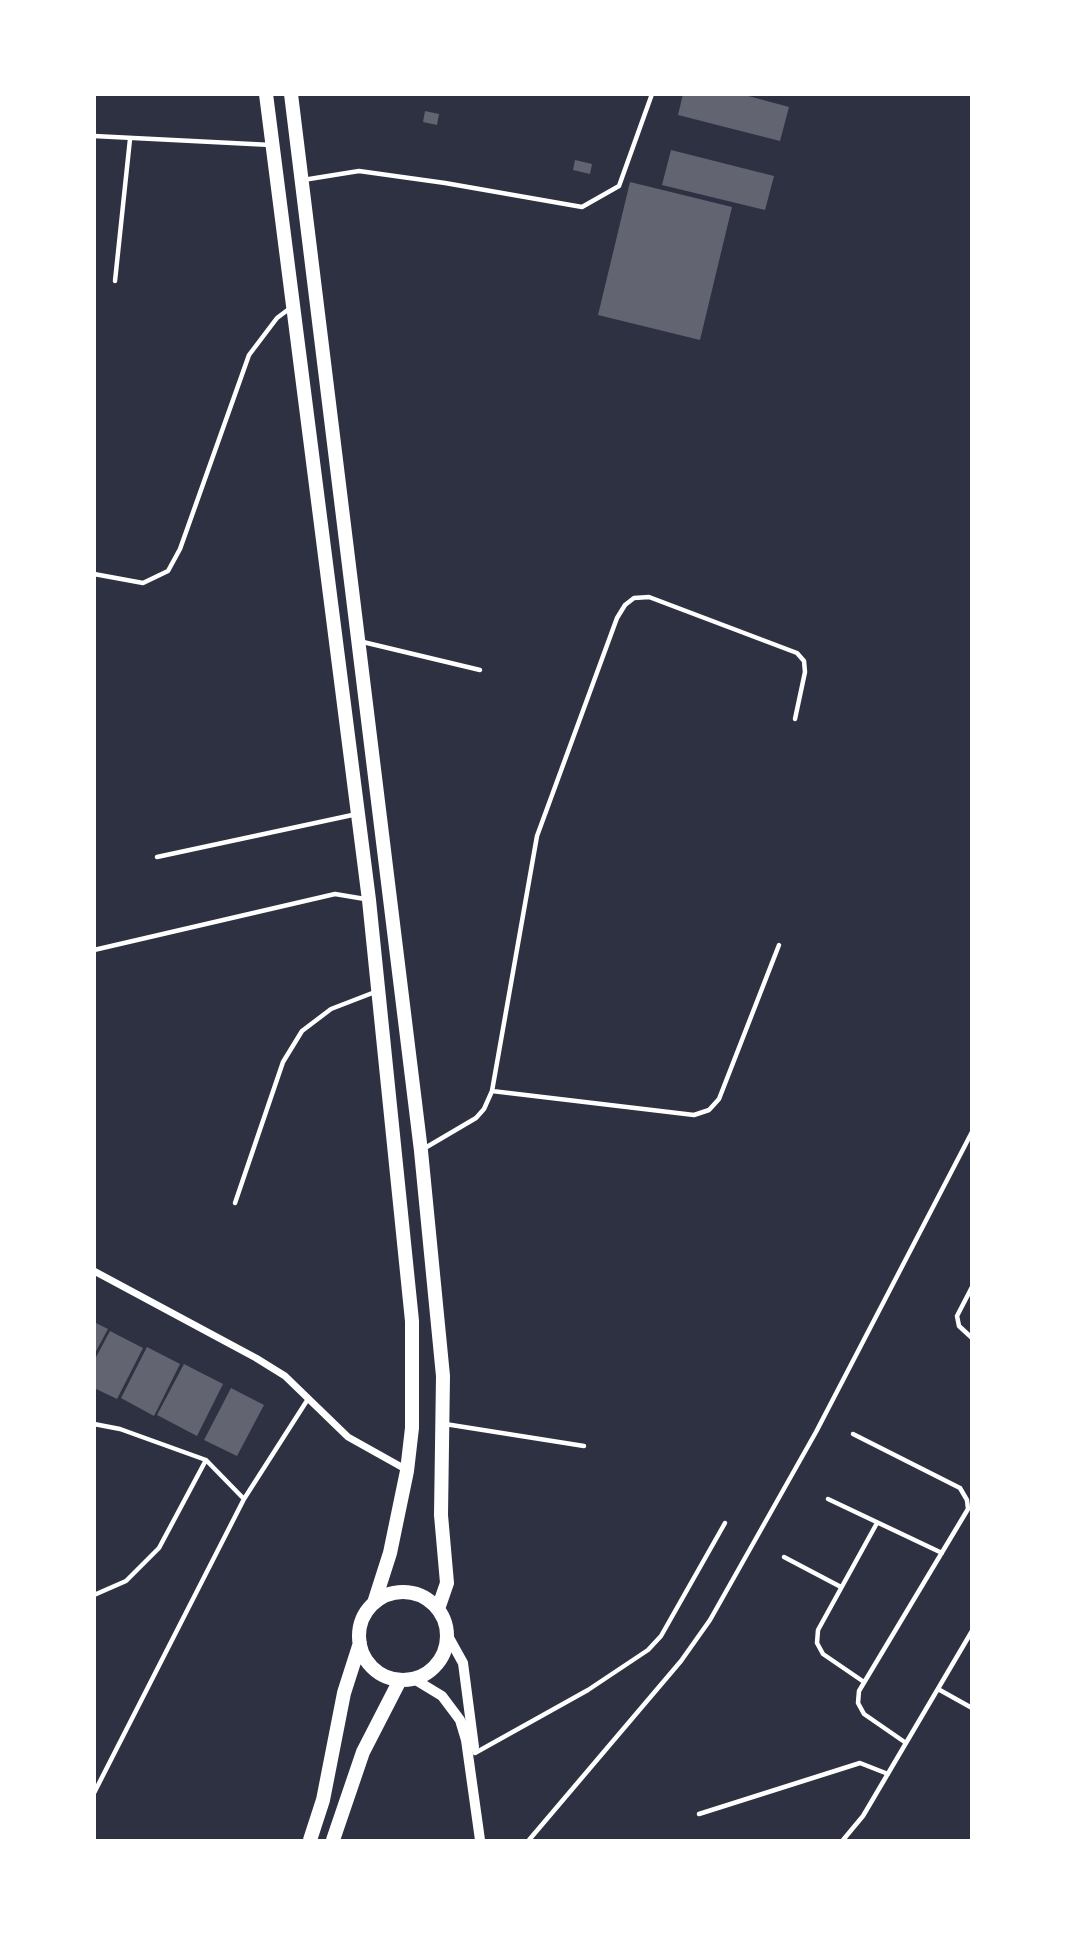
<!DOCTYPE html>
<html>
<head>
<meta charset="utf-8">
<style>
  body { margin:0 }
  #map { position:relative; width:1066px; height:1935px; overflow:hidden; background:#2d3142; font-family:Bitter,serif }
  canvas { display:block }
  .frame { position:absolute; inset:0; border:96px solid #fff; pointer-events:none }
</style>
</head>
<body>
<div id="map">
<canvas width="1066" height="1935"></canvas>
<div class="frame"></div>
</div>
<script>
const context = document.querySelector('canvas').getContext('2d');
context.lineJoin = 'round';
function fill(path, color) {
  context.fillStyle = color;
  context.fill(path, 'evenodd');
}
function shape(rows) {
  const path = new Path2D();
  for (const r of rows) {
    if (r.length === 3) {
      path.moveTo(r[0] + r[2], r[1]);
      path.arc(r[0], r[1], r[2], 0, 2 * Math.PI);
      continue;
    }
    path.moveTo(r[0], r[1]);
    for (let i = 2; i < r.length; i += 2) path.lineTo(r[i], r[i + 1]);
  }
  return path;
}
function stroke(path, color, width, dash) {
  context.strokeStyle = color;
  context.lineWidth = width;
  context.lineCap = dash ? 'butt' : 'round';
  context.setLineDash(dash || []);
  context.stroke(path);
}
fill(shape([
  [683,94,741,94,789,107,780,141,678,115],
  [425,111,439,114,437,125,423,122],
  [671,150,774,176,765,210,662,185],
  [575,160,592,164,590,174,573,170],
  [630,182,732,207,700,340,598,315],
  [94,1322,108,1329,94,1355],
  [110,1331,143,1348,117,1399,94,1388,94,1361],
  [147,1347,180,1364,154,1416,121,1398],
  [184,1364,223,1384,197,1436,157,1415],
  [231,1388,264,1405,237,1456,204,1440]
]), '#626471');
stroke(shape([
  [94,136,271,145],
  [303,180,359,171,445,183,582,207,619,186,652,94],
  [115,281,130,139],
  [94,574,143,583,168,571,180,549,249,355,277,318,289,309],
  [363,642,480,670],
  [157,857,357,814],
  [94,950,335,894,365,899],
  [492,1091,694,1115,709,1110,719,1099,779,945],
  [425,1148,476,1118,484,1109,492,1091,537,836,617,618,625,605,634,598,649,597,797,653,804,661,805,672,795,719],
  [235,1203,283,1062,302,1031,331,1009,375,992],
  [972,1287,957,1316,959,1326,972,1338],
  [94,1424,120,1429,206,1460,244,1499],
  [445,1424,584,1446],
  [853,1434,960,1488,967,1500,968,1509,859,1691,858,1703,864,1714,906,1743],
  [828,1499,942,1553],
  [784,1557,841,1587],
  [94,1595,126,1581,159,1548,206,1460],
  [864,1682,823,1654,817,1643,818,1630,877,1523],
  [938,1689,972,1708],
  [475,1753,588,1690,648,1650,661,1636,725,1523],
  [94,1793,244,1499,308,1399],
  [699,1814,860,1763,888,1774],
  [529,1840,681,1661,710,1620,816,1432,972,1132],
  [843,1840,863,1816,972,1631]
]), '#fff', 4.5);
stroke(shape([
  [94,1271,256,1358,285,1376,348,1437,407,1470]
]), '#fff', 7);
stroke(shape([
  [448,1636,463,1663,474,1747],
  [414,1679,442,1696,460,1720,466,1740,480,1840]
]), '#fff', 10);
stroke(shape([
  [266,94,369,900,412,1321,412,1428,407,1471,390,1553,374,1603],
  [291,94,421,1151,443,1376,441,1515,447,1583,438,1609],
  [403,1636,44],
  [310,1840,323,1800,344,1693,360,1643],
  [333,1840,363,1752,400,1680]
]), '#fff', 14);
</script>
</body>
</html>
